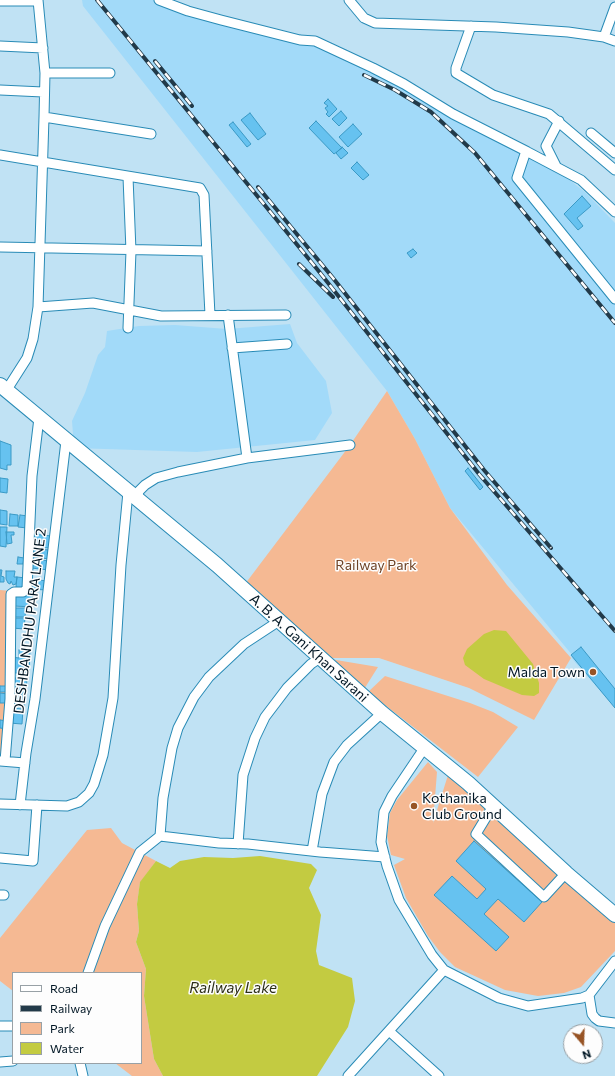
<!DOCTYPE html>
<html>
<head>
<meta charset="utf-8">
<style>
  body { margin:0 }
  #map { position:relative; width:615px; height:1076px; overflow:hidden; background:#c0e2f4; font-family:Commissioner,sans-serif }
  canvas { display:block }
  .legend { position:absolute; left:12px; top:972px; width:130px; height:92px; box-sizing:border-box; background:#fdfdfd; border:1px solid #98a1a6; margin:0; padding:5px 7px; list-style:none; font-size:12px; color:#001624 }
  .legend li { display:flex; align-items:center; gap:8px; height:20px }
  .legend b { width:20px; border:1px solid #98a1a6 }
  .north { position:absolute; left:563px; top:1024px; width:40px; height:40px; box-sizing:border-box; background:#fdfdfd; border:1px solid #98a1a6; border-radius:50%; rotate:161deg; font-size:11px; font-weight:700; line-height:16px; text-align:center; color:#001624 }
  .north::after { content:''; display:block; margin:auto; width:14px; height:18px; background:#975425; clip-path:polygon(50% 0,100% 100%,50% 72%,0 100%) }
</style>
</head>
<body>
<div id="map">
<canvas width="615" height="1076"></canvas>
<ul class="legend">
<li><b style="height:5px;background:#fff"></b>Road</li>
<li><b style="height:5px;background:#223a49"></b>Railway</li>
<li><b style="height:11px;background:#f5b993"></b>Park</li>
<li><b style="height:11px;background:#c3cb41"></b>Water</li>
</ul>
<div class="north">N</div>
</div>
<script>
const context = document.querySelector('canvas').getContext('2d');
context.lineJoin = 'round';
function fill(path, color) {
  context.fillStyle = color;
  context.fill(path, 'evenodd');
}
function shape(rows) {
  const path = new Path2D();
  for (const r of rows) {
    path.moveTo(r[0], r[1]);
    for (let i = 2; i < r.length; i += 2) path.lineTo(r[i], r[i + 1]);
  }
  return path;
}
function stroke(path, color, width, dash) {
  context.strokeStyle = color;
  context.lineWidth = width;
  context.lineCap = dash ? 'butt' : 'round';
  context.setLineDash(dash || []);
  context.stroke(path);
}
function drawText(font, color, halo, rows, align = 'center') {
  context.font = font + ' Commissioner,sans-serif';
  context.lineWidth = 3;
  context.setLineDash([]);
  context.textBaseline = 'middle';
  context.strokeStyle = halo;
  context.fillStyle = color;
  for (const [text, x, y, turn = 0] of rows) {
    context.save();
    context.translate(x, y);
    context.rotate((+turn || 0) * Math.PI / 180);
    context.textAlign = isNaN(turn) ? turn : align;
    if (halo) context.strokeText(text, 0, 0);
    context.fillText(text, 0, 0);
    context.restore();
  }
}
fill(shape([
  [82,0,157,0,302,38,319,37,396,75,547,162,586,193,615,223,615,708,574,661,572,658,573,656,450,508,415,439,387,391,83,6],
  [290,324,297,343,326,381,332,413,315,440,197,452,74,448,72,421,85,393,98,355,105,347,107,331,139,326,175,325,227,329]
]), '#a2daf9');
fill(shape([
  [387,391,415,439,450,508,507,585,571,658,534,720,469,688,379,658,324,658,378,667,361,694,242,588,350,445],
  [0,590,11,591,8,728,0,760],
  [385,676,470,703,493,712,518,727,478,777,368,692],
  [428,762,437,772,433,823,448,775,615,921,615,951,581,987,564,993,538,996,505,990,455,967,440,952,428,936,406,898,394,865,405,859,391,855,387,836,390,813,397,800],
  [111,828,122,843,156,861,140,883,137,904,139,931,136,942,146,969,144,996,154,1059,163,1076,132,1076,115,1063,141,1063,141,973,13,973,13,991,0,981,0,938,87,830]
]), '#f5b993');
fill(shape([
  [494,630,506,631,533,664,539,683,539,693,534,696,522,695,484,679,465,665,463,658,467,649,484,634],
  [260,856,311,864,317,870,309,888,321,915,316,951,319,965,352,978,355,1001,348,1027,317,1076,163,1076,154,1059,144,996,146,969,136,942,139,931,137,904,140,882,156,861,170,868,180,861,204,857,233,858]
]), '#c3cb41');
const building = shape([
  [328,99,337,109,329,117,326,114,328,112,325,108,328,106,324,103,328,99],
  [341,111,347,118,339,126,332,119,341,111],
  [250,113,266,134,258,140,241,120,250,113],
  [316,121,342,148,334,154,309,128,316,121],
  [233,122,251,144,247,147,229,125,233,122],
  [353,124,362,134,348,147,339,137,353,124],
  [342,147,348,153,341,159,336,153,342,147],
  [357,162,369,175,363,180,351,168,357,162],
  [582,196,591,206,577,218,583,226,578,230,564,214,582,196],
  [413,249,417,253,411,258,407,253,413,249],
  [0,441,11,445,11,465,7,465,7,470,0,468,0,441],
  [468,468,483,487,480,490,465,471,468,468],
  [0,478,8,479,7,493,0,492,0,478],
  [0,510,7,511,7,525,0,524,0,510],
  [10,514,18,515,18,526,9,526,10,514],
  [20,515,28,516,27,528,18,527,20,515],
  [0,527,7,527,6,547,0,546,0,527],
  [6,532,14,532,14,535,11,535,12,543,7,544,6,532],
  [32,534,52,536,51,548,31,547,32,534],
  [32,549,51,550,50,559,32,557,32,549],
  [18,557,24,558,23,564,17,564,18,557],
  [31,559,50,561,49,570,31,568,31,559],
  [0,570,2,570,1,576,4,577,4,582,0,582,0,570],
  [6,571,15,571,14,577,17,577,16,584,13,585,11,581,10,584,8,583,6,579,6,571],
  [17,577,26,578,25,589,16,587,17,577],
  [28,579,48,581,47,590,28,589,28,579],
  [29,590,33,591,32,607,14,606,14,594,29,595,29,590],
  [13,608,26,608,25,617,13,617,13,608],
  [12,618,25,618,24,629,12,628,12,618],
  [581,647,615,689,615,708,571,655,581,647],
  [19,650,30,650,29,673,10,673,11,657,19,658,19,650],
  [12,678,27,678,26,694,12,694,12,678],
  [0,686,8,686,8,692,0,692,0,686],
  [0,693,8,694,7,703,0,703,0,693],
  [12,694,25,695,24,707,11,706,12,694],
  [10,708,23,709,22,724,9,723,10,708],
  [0,720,8,721,7,729,0,728,0,720],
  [474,841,542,902,524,922,498,899,484,914,509,937,496,951,434,895,452,876,477,899,486,889,456,861,474,841]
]);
fill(building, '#66c2f0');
stroke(building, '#3b9ac6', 1);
const street = shape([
  [38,0,45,73],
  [159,0,188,11,221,20,300,40,315,41,373,68,404,84,453,114,526,151,517,178,615,299],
  [349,0,364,18,375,23,496,27,568,32,604,37,615,41],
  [0,1,38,1],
  [471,26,456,68,456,73,493,95,549,114,615,170],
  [604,37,615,7],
  [0,46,43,48],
  [0,90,43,92],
  [44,117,45,73,110,73],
  [591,133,615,153],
  [526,151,581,180,615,212],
  [0,155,200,188,204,195,210,315],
  [556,166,546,146,559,121],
  [128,177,131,251,128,328],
  [0,247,207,251],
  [38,307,93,303,161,316,286,315],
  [228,315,247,458],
  [232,348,287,344],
  [6,391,27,358,33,339,38,307,44,117,151,134],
  [137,499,139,491,145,485,156,478,178,472,247,458,350,445],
  [425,747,392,796,384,812,381,842,387,866,399,900,432,955,444,970,499,998,528,1006,582,998,589,995,615,961],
  [0,761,25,763],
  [5,761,10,699,11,594,14,592,23,592,27,589,32,476,39,418],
  [0,804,67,806,79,802,89,793,94,784,103,755,113,698,121,565,128,492],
  [20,805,26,753,35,699,66,441],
  [493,806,476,834,544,897,566,873],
  [160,836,163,798,172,748,178,728,194,697,209,677,244,644,279,621],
  [238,844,243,775,255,738,265,717,287,688,311,664,320,658],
  [312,851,322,794,334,762,347,745,382,713],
  [0,858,33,861,37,805],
  [0,895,4,895],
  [88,973,105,926,140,852,160,836,219,843,248,844,320,852,385,857],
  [589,995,592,1014,595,1018,599,1021,615,1023],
  [0,1026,13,1026],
  [389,1031,439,1076],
  [0,1062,13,1061],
  [80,1063,83,1076],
  [348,1076,444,970]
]);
const primary = shape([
  [0,385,217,565,382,713,468,783,566,873,615,915]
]);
stroke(street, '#298bb6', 11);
stroke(primary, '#298bb6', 16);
stroke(street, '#fff', 9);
stroke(primary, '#fff', 14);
const rail = shape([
  [97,0,317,269,479,474,615,631],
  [155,61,192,106],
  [364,75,395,90,431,112,475,153,615,323],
  [258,187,333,278,484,470,551,548],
  [299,264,333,297]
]);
stroke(rail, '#223a49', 4);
stroke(rail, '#fdfdfd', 2.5, [8]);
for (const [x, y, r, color] of [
  [593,672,4,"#975425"],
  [414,806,4,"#975425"]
]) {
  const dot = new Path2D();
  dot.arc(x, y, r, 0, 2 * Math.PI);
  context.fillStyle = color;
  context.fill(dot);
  stroke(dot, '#fdfdfd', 1.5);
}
drawText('14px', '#6e4225', '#fdfdfd', [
  ["Railway Park",376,565]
]);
drawText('14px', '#001624', '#fdfdfd', [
  ["DESHBANDHU PARA LANE 2",30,621,-83],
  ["A. B. A. Gani Khan Sarani",309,648,42]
]);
drawText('14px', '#001624', '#fdfdfd', [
  ["Malda Town",585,672],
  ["Kothanika",422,798,"left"],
  ["Club Ground",422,814,"left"]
], 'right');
drawText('italic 15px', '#2d2f18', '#fdfdfd', [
  ["Railway Lake",233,988]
]);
</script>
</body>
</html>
